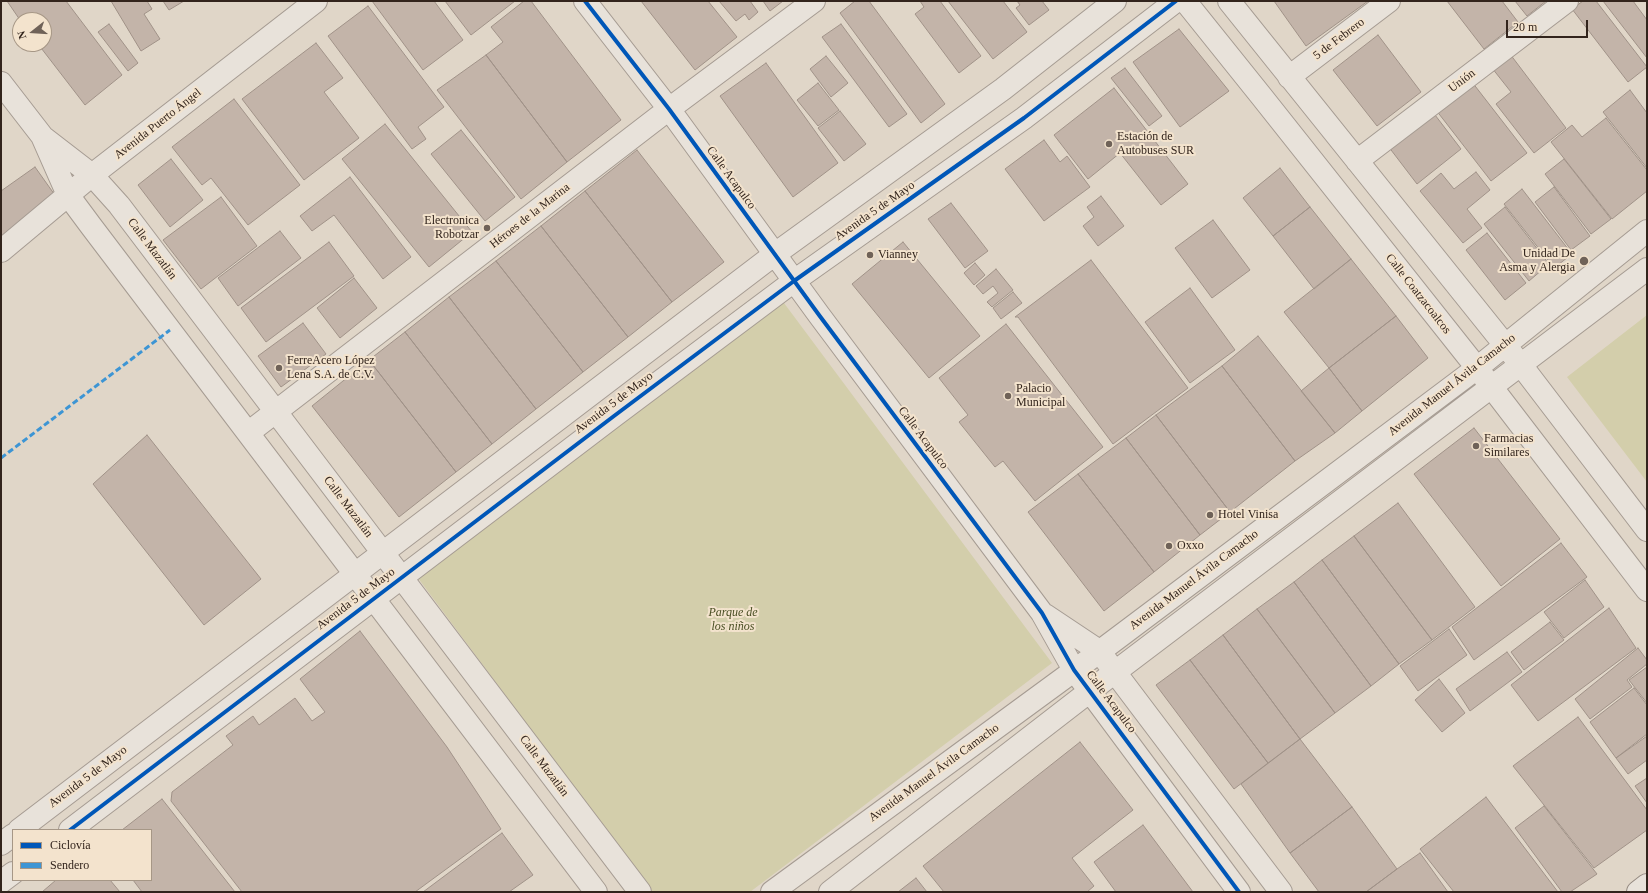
<!DOCTYPE html>
<html>
<head>
<meta charset="utf-8">
<style>
  body { margin:0 }
  #map { position:relative; width:1648px; height:893px; overflow:hidden; background:#e0d6c8; font-family:"Times New Roman",serif }
  canvas { display:block }
  .frame { position:absolute; inset:0; border:2px solid #32241c; pointer-events:none }
  .legend { position:absolute; left:12px; top:829px; width:140px; height:52px; box-sizing:border-box; background:#f3e3cd; border:1px solid #a69786; margin:0; padding:5px 7px; list-style:none; font-size:12px; color:#32241c }
  .legend li { display:flex; align-items:center; gap:8px; height:20px }
  .legend b { width:20px; border:1px solid #a69786 }
  .north { position:absolute; left:12px; top:12px; width:40px; height:40px; box-sizing:border-box; background:#f3e3cd; border:1px solid #a69786; border-radius:50%; rotate:253deg; font-size:11px; font-weight:700; line-height:16px; text-align:center; color:#32241c }
  .north::after { content:''; display:block; margin:auto; width:14px; height:18px; background:#6f6258; clip-path:polygon(50% 0,100% 100%,50% 72%,0 100%) }
  .scale { position:absolute; left:1506px; top:20px; width:82px; height:18px; box-sizing:border-box; border:2px solid #32241c; border-top:0; padding-left:5px; font-size:12px; line-height:14px; white-space:nowrap; color:#32241c; -webkit-text-stroke:3px #f3e3cd; paint-order:stroke }
</style>
</head>
<body>
<div id="map">
<canvas width="1648" height="893"></canvas>
<div class="frame"></div>
<ul class="legend">
<li><b style="height:5px;background:#0057b8"></b>Ciclovía</li>
<li><b style="height:5px;background:#3d95d4"></b>Sendero</li>
</ul>
<div class="north">N</div>
<div class="scale">20 m</div>
</div>
<script>
const context = document.querySelector('canvas').getContext('2d');
context.lineJoin = 'round';
function fill(path, color) {
  context.fillStyle = color;
  context.fill(path, 'evenodd');
}
function shape(rows) {
  const path = new Path2D();
  for (const r of rows) {
    path.moveTo(r[0], r[1]);
    for (let i = 2; i < r.length; i += 2) path.lineTo(r[i], r[i + 1]);
  }
  return path;
}
function stroke(path, color, width, dash) {
  context.strokeStyle = color;
  context.lineWidth = width;
  context.lineCap = dash ? 'butt' : 'round';
  context.setLineDash(dash || []);
  context.stroke(path);
}
function drawText(font, color, halo, rows, align = 'center') {
  context.font = font + ' "Times New Roman",serif';
  context.lineWidth = 4;
  context.setLineDash([]);
  context.textBaseline = 'middle';
  context.strokeStyle = halo;
  context.fillStyle = color;
  for (const [text, x, y, turn = 0] of rows) {
    context.save();
    context.translate(x, y);
    context.rotate((+turn || 0) * Math.PI / 180);
    context.textAlign = isNaN(turn) ? turn : align;
    if (halo) context.strokeText(text, 0, 0);
    context.fillText(text, 0, 0);
    context.restore();
  }
}
fill(shape([
  [781,299,1052,663,750,892,652,892,415,574],
  [1647,315,1647,482,1567,377]
]), '#d3ceab');
const building = shape([
  [7,1,66,1,122,75,85,105,38,44,44,44,44,20,20,20,7,1],
  [111,1,147,1,152,9,144,14,160,39,141,51,111,1],
  [163,1,184,1,169,10,163,1],
  [372,1,434,1,463,40,423,70,372,1],
  [445,1,515,1,471,35,445,1],
  [524,1,531,1,621,120,567,162,486,55,503,42,491,27,524,1],
  [641,1,708,1,737,37,695,70,641,1],
  [719,1,750,1,758,12,749,20,745,14,736,21,719,1],
  [763,1,783,1,770,11,763,1],
  [855,1,869,1,945,104,921,123,840,13,855,1],
  [920,1,940,1,981,56,959,73,915,14,924,7,920,1],
  [948,1,1003,1,1027,32,993,59,948,1],
  [1017,1,1042,1,1049,10,1029,25,1016,8,1020,5,1017,1],
  [1274,1,1368,1,1306,46,1274,1],
  [1447,1,1502,1,1518,22,1484,49,1447,1],
  [1515,1,1546,1,1527,16,1515,1],
  [1583,1,1596,1,1647,67,1628,82,1572,9,1583,1],
  [1603,1,1633,1,1647,20,1647,58,1603,1],
  [368,6,444,107,418,127,426,139,412,149,328,36,368,6],
  [109,24,138,63,128,71,98,32,109,24],
  [841,24,907,114,889,127,822,37,841,24],
  [1179,29,1229,91,1180,127,1133,62,1179,29],
  [1378,35,1421,92,1377,126,1333,70,1378,35],
  [316,43,343,78,324,92,359,138,304,180,242,99,316,43],
  [1510,54,1566,128,1534,153,1496,104,1511,92,1492,68,1510,54],
  [486,55,567,162,521,199,437,90,486,55],
  [826,56,848,83,831,97,810,69,826,56],
  [766,63,838,163,793,197,720,96,766,63],
  [1125,68,1162,116,1149,126,1111,78,1125,68],
  [1472,82,1527,153,1491,181,1436,110,1472,82],
  [818,83,839,110,818,126,797,100,818,83],
  [1114,88,1188,184,1161,205,1120,153,1088,179,1054,135,1114,88],
  [1630,90,1647,113,1647,168,1603,112,1630,90],
  [234,99,300,185,248,225,211,178,202,185,172,147,234,99],
  [840,111,866,144,844,161,818,128,840,111],
  [1432,111,1461,149,1417,184,1388,146,1432,111],
  [1606,118,1647,170,1647,191,1612,219,1551,142,1572,125,1582,137,1606,118],
  [385,124,472,232,429,267,342,159,385,124],
  [461,130,515,197,485,221,431,154,461,130],
  [1044,140,1060,162,1067,156,1090,187,1044,221,1005,169,1044,140],
  [637,150,724,262,672,302,585,191,637,150],
  [171,159,203,200,170,227,138,185,171,159],
  [1564,159,1611,219,1591,234,1545,174,1564,159],
  [35,167,57,198,1,238,1,191,35,167],
  [1280,168,1310,207,1273,236,1243,198,1280,168],
  [1476,172,1490,190,1467,209,1482,228,1463,243,1420,191,1441,173,1454,189,1476,172],
  [350,177,411,257,383,279,334,215,312,231,300,216,350,177],
  [1554,187,1590,236,1571,250,1535,202,1554,187],
  [1522,189,1572,254,1554,268,1504,204,1522,189],
  [585,191,672,302,628,337,541,226,585,191],
  [1101,196,1124,226,1098,246,1083,226,1094,217,1087,207,1101,196],
  [221,197,257,246,201,289,163,240,221,197],
  [951,203,988,251,965,268,928,219,951,203],
  [1310,207,1351,259,1314,289,1273,236,1310,207],
  [1505,207,1549,264,1529,281,1484,224,1505,207],
  [1213,220,1250,270,1212,298,1175,248,1213,220],
  [541,226,628,337,583,372,496,261,541,226],
  [280,231,301,258,238,306,218,278,280,231],
  [1487,233,1526,283,1505,300,1466,250,1487,233],
  [329,242,354,276,266,342,241,308,329,242],
  [903,242,980,336,929,378,852,284,903,242],
  [1351,259,1396,316,1329,368,1284,312,1351,259],
  [1091,260,1188,388,1113,444,1018,317,1015,317,1091,260],
  [496,261,583,372,536,409,449,297,496,261],
  [975,263,985,275,974,285,964,273,975,263],
  [996,269,1013,290,992,307,987,302,998,293,993,286,983,294,976,286,996,269],
  [354,278,377,308,340,338,317,308,354,278],
  [1190,288,1235,350,1190,383,1145,322,1190,288],
  [1013,292,1022,303,1001,319,993,308,1013,292],
  [449,297,536,409,492,444,405,332,449,297],
  [1396,316,1428,358,1362,411,1329,368,1396,316],
  [303,323,326,354,281,387,258,356,303,323],
  [1006,324,1103,447,1035,501,1003,461,995,467,959,422,968,415,939,378,1006,324],
  [405,332,492,444,456,472,369,360,405,332],
  [1258,336,1335,433,1295,461,1222,366,1258,336],
  [369,360,456,472,399,517,312,406,369,360],
  [1222,366,1295,461,1230,512,1156,415,1222,366],
  [1329,368,1362,411,1335,433,1301,391,1329,368],
  [1156,415,1230,512,1200,535,1126,438,1156,415],
  [1474,428,1560,539,1501,586,1414,474,1474,428],
  [147,435,261,579,204,625,93,484,147,435],
  [1126,438,1200,535,1154,572,1078,474,1126,438],
  [1078,474,1154,572,1104,611,1028,512,1078,474],
  [1398,503,1475,607,1432,640,1354,536,1398,503],
  [1354,536,1432,640,1399,664,1322,560,1354,536],
  [1561,543,1587,577,1474,660,1452,627,1561,543],
  [1322,560,1399,664,1371,686,1294,582,1322,560],
  [1585,580,1604,607,1564,638,1544,612,1585,580],
  [1294,582,1371,686,1335,713,1257,609,1294,582],
  [1609,608,1636,648,1538,721,1511,685,1609,608],
  [1257,609,1335,713,1300,739,1223,635,1257,609],
  [1550,622,1564,640,1524,670,1511,652,1550,622],
  [1449,629,1467,655,1418,691,1400,666,1449,629],
  [360,631,447,747,501,829,415,892,242,892,171,801,172,792,233,745,226,736,253,716,259,725,295,698,312,721,325,712,300,679,360,631],
  [1223,635,1300,739,1268,763,1190,660,1223,635],
  [1638,648,1647,660,1647,664,1627,680,1632,687,1590,719,1575,699,1638,648],
  [1507,652,1522,672,1470,711,1456,689,1507,652],
  [1190,660,1268,763,1234,789,1156,685,1190,660],
  [1647,667,1647,703,1629,680,1647,667],
  [1439,679,1465,713,1442,732,1415,700,1439,679],
  [1634,688,1647,705,1647,734,1616,758,1590,722,1634,688],
  [1578,717,1647,810,1647,830,1594,868,1513,766,1578,717],
  [1647,736,1647,760,1628,774,1616,758,1647,736],
  [1300,739,1352,807,1290,853,1241,784,1300,739],
  [1080,742,1133,810,1072,858,1094,886,1087,892,944,892,923,866,1080,742],
  [1647,778,1647,803,1635,786,1647,778],
  [1486,797,1558,892,1454,892,1420,849,1486,797],
  [162,799,235,892,142,892,133,880,151,880,151,830,122,830,162,799],
  [1544,806,1597,874,1570,892,1562,892,1515,828,1544,806],
  [1352,807,1397,869,1366,892,1319,892,1290,853,1352,807],
  [1143,825,1193,892,1116,892,1094,862,1143,825],
  [502,833,533,875,509,892,423,892,502,833],
  [1420,853,1448,892,1366,892,1397,869,1420,853],
  [916,878,927,892,898,892,916,878],
  [56,880,110,880,120,892,42,892,56,880]
]);
fill(building, '#c3b4a9');
stroke(building, '#a09288', 1);
const street = shape([
  [585,1,669,109,819,315,1042,613,1074,670,1239,892],
  [1185,1,1262,97,1477,368,1647,590],
  [1229,1,1521,365,1647,530],
  [1289,77,1389,1],
  [1,83,42,136,68,195,91,226,596,892],
  [44,138,92,175,119,205,640,892],
  [1357,161,1567,1],
  [1,251,92,175,316,1],
  [248,433,669,109,814,1],
  [1045,615,1099,651,1281,892],
  [19,830,775,254,1003,89,1115,1],
  [70,830,614,416,794,281,1024,118,1176,1],
  [1,844,13,835],
  [1,882,13,873],
  [772,892,1083,664,1477,368,1647,231],
  [830,892,1090,691,1647,269]
]);
const secondary = shape([
  [1638,892,1647,885]
]);
stroke(street, '#a59b92', 24);
stroke(secondary, '#958b82', 24);
stroke(street, '#e8e2da', 22);
stroke(secondary, '#e8e2da', 22);
stroke(shape([
  [1,458,170,330]
]), '#3d95d4', 3, [6, 3]);
stroke(shape([
  [585,1,669,109,819,315,1042,613,1074,670,1239,892],
  [70,830,614,416,794,281,1024,118,1176,1]
]), '#0057b8', 4);
for (const [x, y, r, color] of [
  [1109,144,4,"#6f6258"],
  [487,228,4,"#6f6258"],
  [870,255,4,"#6f6258"],
  [1584,261,5,"#6f6258"],
  [279,368,4,"#6f6258"],
  [1008,396,4,"#6f6258"],
  [1476,446,4,"#6f6258"],
  [1210,515,4,"#6f6258"],
  [1169,546,4,"#6f6258"]
]) {
  const dot = new Path2D();
  dot.arc(x, y, r, 0, 2 * Math.PI);
  context.fillStyle = color;
  context.fill(dot);
  stroke(dot, '#f3e3cd', 1.5);
}
drawText('12px', '#32241c', '#f3e3cd', [
  ["5 de Febrero",1339,39,-37],
  ["Unión",1462,81,-37],
  ["Avenida Puerto Ángel",158,124,-38],
  ["Calle Acapulco",731,178,54],
  ["Avenida 5 de Mayo",875,211,-35],
  ["Héroes de la Marina",530,216,-38],
  ["Calle Mazatlán",152,249,53],
  ["Calle Coatzacoalcos",1418,294,52],
  ["Avenida Manuel Ávila Camacho",1452,385,-38],
  ["Avenida 5 de Mayo",614,403,-37],
  ["Calle Acapulco",923,438,53],
  ["Calle Mazatlán",348,507,53],
  ["Avenida Manuel Ávila Camacho",1194,580,-37],
  ["Avenida 5 de Mayo",356,599,-37],
  ["Calle Acapulco",1111,702,53],
  ["Calle Mazatlán",544,766,53],
  ["Avenida Manuel Ávila Camacho",934,773,-36],
  ["Avenida 5 de Mayo",88,777,-37]
]);
drawText('12px', '#32241c', '#f3e3cd', [
  ["Estación de",1117,137],
  ["Autobuses SUR",1117,151],
  ["Electronica",479,221,"right"],
  ["Robotzar",479,235,"right"],
  ["Unidad De",1575,254,"right"],
  ["Asma y Alergia",1575,268,"right"],
  ["Vianney",878,255],
  ["FerreAcero López",287,361],
  ["Lena S.A. de C.V.",287,375],
  ["Palacio",1016,389],
  ["Municipal",1016,403],
  ["Farmacias",1484,439],
  ["Similares",1484,453],
  ["Hotel Vinisa",1218,515],
  ["Oxxo",1177,546]
], 'left');
drawText('italic 12px', '#494e23', '#f3e3cd', [
  ["Parque de",733,613],
  ["los niños",733,627]
]);
</script>
</body>
</html>
